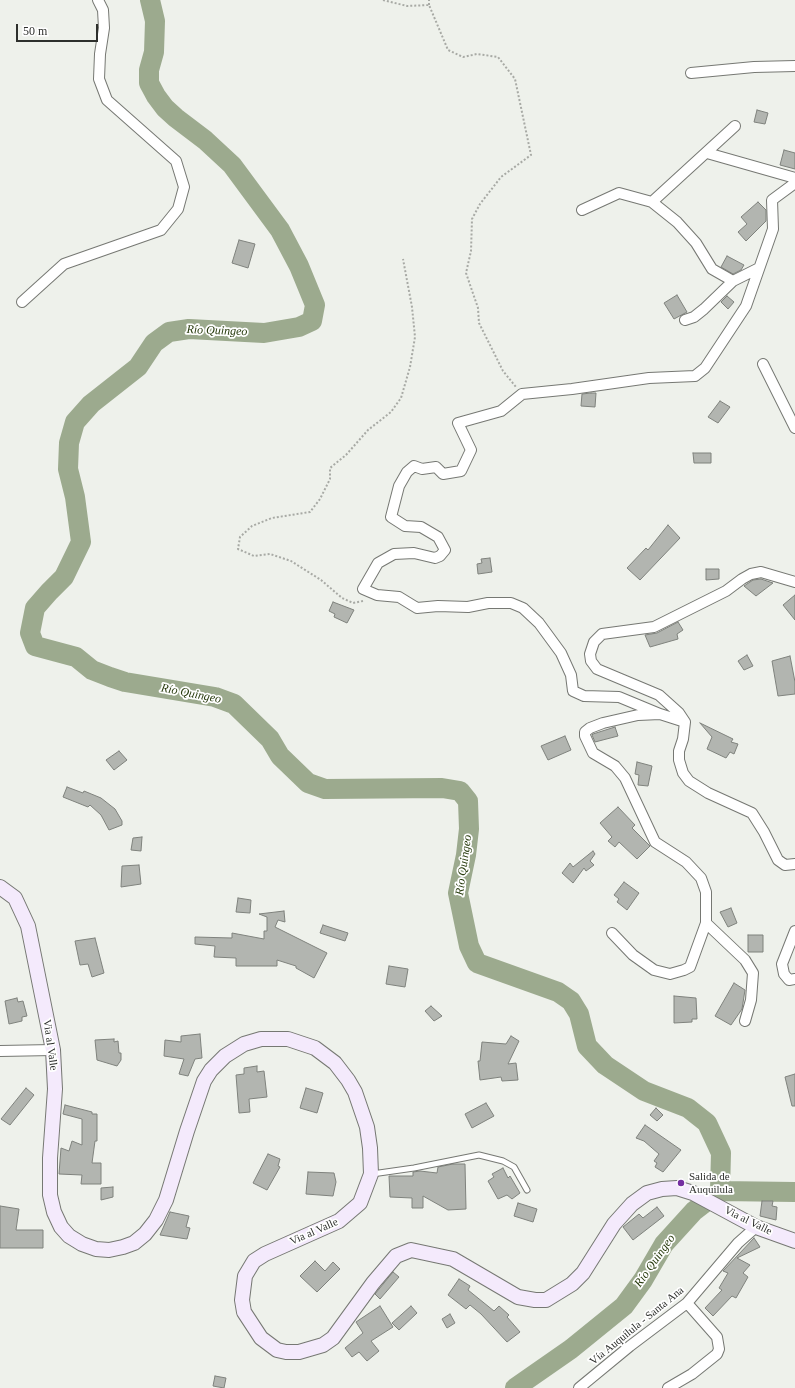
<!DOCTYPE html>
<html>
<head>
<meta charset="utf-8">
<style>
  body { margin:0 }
  #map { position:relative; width:795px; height:1388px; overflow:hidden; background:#eef1eb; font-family:Georgia,serif }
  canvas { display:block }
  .scale { position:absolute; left:16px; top:24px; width:82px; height:18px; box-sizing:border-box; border:2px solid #2d2f2c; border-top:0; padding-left:5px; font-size:12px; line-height:14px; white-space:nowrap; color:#2d2f2c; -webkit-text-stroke:3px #fff; paint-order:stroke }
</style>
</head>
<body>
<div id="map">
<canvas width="795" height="1388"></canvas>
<div class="scale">50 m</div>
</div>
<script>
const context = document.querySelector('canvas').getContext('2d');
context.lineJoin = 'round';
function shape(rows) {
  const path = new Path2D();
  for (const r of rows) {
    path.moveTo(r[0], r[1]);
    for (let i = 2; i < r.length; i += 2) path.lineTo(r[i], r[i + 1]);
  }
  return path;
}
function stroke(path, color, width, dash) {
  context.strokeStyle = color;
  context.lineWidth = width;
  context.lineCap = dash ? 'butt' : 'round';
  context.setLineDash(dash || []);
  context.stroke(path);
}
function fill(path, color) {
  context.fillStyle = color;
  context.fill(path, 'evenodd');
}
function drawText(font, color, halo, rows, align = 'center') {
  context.font = font + ' Georgia,serif';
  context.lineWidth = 3.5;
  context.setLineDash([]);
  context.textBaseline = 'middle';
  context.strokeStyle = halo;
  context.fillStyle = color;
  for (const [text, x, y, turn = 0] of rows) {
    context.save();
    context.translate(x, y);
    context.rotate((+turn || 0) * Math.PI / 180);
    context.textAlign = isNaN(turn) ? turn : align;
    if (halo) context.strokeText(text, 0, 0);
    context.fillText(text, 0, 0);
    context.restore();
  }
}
stroke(shape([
  [150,0,155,21,154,52,149,70,149,83,156,96,165,108,176,118,205,140,232,165,280,230,299,266,315,305,312,321,299,327,264,333,189,329,169,332,154,343,138,367,91,404,75,422,69,443,68,469,75,497,81,542,64,577,49,592,35,608,30,633,35,646,76,657,92,670,110,677,125,682,215,697,234,704,270,739,280,756,308,783,325,789,442,788,460,791,468,801,469,829,466,855,458,893,469,946,477,963,558,992,571,1001,579,1014,587,1046,605,1065,644,1091,688,1108,707,1123,721,1153,720,1191,694,1211,664,1244,643,1280,624,1306,571,1349,515,1388],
  [720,1191,795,1192]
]), '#9caa8e', 20);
const building = shape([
  [757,110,768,113,765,124,754,122,757,110],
  [784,150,795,153,795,169,780,165,784,150],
  [758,202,766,210,766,221,746,241,738,232,747,224,741,217,758,202],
  [239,240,255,244,248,268,232,263,239,240],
  [727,256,744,265,741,270,733,274,721,267,727,256],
  [677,295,687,312,674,319,664,303,677,295],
  [727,296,734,302,728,309,721,302,727,296],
  [591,393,596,393,595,407,581,406,582,394,591,393],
  [720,401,730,407,718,423,708,417,720,401],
  [693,453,711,453,711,463,694,463,693,453],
  [668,525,680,538,640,580,627,568,646,548,648,550,668,525],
  [490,558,492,572,478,574,477,564,482,563,481,559,490,558],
  [706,569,719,569,719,579,706,580,706,569],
  [761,579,773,583,756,596,744,586,753,580,761,579],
  [795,595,795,620,783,605,795,595],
  [333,602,354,610,347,623,334,617,335,614,329,611,333,602],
  [678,622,683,630,677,634,678,639,650,647,645,635,657,633,678,622],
  [747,655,753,666,744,670,738,661,747,655],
  [790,656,795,682,795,694,778,696,772,661,790,656],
  [700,723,733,739,731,742,738,744,734,754,730,752,726,758,707,749,712,737,700,723],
  [615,727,618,736,595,742,592,735,593,734,615,727],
  [565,736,571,750,548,760,541,746,565,736],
  [119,751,127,760,114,770,106,760,119,751],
  [637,762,652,766,648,786,638,785,639,775,635,774,637,762],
  [67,787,83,793,84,791,101,798,115,809,122,821,122,825,109,830,101,815,90,805,88,807,63,797,67,787],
  [618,807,635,825,632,828,650,846,637,859,619,842,615,847,608,841,612,837,600,823,618,807],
  [142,837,141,851,131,850,133,838,142,837],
  [593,851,595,854,590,861,594,865,586,871,584,868,573,883,562,873,570,863,573,867,593,851],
  [139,865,141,884,121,887,122,866,139,865],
  [624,882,639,893,627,910,617,902,619,899,614,895,624,882],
  [238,898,251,900,250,913,236,912,238,898],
  [731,908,737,923,728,927,720,912,731,908],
  [284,911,285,922,278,920,275,927,327,953,314,978,296,968,296,966,277,960,277,966,236,966,236,958,214,957,215,946,195,944,195,937,232,938,232,933,264,939,264,931,267,931,267,917,259,914,284,911],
  [323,925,348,933,345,941,320,933,323,925],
  [748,935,763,935,763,952,748,952,748,935],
  [95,938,104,973,92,977,88,964,80,965,75,941,95,938],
  [389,966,408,969,405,987,386,984,389,966],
  [734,983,745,990,742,1009,731,1025,715,1016,734,983],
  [674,996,696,998,697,1019,692,1019,692,1022,674,1023,674,996],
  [17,998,18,1002,23,1001,27,1016,22,1017,22,1021,9,1024,5,1001,17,998],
  [431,1006,442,1016,434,1021,425,1011,431,1006],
  [200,1034,202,1058,195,1059,188,1076,179,1074,184,1059,164,1056,165,1040,181,1042,181,1036,200,1034],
  [511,1036,519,1041,508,1064,516,1063,518,1080,502,1081,501,1077,480,1080,478,1061,480,1061,482,1042,506,1044,511,1036],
  [114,1039,114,1042,118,1041,119,1053,121,1053,121,1060,117,1066,97,1060,95,1040,114,1039],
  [257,1066,257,1072,264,1071,267,1097,249,1099,250,1112,239,1113,236,1075,244,1074,244,1068,257,1066],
  [795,1074,795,1106,792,1106,785,1077,795,1074],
  [26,1088,34,1095,10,1125,1,1119,26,1088],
  [306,1088,323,1093,317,1113,300,1108,306,1088],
  [486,1103,494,1116,472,1128,465,1114,486,1103],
  [65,1105,92,1112,92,1114,97,1114,97,1141,95,1141,92,1163,101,1163,101,1184,81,1184,82,1175,59,1174,61,1148,69,1151,72,1141,82,1145,82,1119,63,1114,65,1105],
  [656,1108,663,1115,657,1121,650,1115,656,1108],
  [645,1125,681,1150,663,1172,655,1167,657,1163,654,1161,659,1154,644,1141,636,1138,645,1125],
  [268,1154,280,1159,278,1166,280,1167,267,1190,253,1183,268,1154],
  [453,1164,465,1164,466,1209,448,1210,423,1196,423,1208,412,1208,412,1198,390,1197,389,1176,413,1176,413,1172,420,1171,437,1173,438,1167,453,1164],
  [503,1168,508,1178,510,1176,520,1193,512,1199,507,1195,498,1199,488,1181,494,1177,492,1174,503,1168],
  [308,1172,334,1173,336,1182,333,1196,306,1194,308,1172],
  [113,1187,113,1197,101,1200,101,1188,113,1187],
  [762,1201,773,1201,772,1206,777,1207,776,1220,760,1216,762,1201],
  [518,1203,537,1209,533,1222,514,1216,518,1203],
  [0,1206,19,1209,16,1230,43,1230,43,1248,0,1248,0,1206],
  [657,1207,664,1216,633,1240,623,1227,639,1214,643,1218,657,1207],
  [170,1212,189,1216,186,1227,190,1228,187,1239,160,1235,170,1212],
  [754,1238,760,1247,737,1258,750,1265,743,1273,748,1277,736,1298,732,1296,713,1316,705,1308,722,1290,719,1288,728,1273,723,1271,754,1238],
  [315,1261,325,1271,333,1262,340,1269,317,1292,300,1276,315,1261],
  [393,1272,399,1277,380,1299,375,1294,393,1272],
  [459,1279,470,1286,468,1290,494,1311,499,1306,509,1315,507,1317,520,1332,507,1342,481,1314,470,1305,466,1309,448,1295,459,1279],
  [380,1306,393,1327,371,1341,379,1351,367,1361,359,1352,352,1357,345,1348,363,1333,356,1322,380,1306],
  [411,1306,417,1313,399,1330,392,1323,411,1306],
  [450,1314,455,1323,447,1328,442,1319,450,1314],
  [215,1376,226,1378,224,1388,213,1386,215,1376]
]);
fill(building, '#b2b5b0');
stroke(building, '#7f827d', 1);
const lane = shape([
  [372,1174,414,1168,479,1155,503,1161,514,1167,527,1190]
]);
const street = shape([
  [691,73,754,67,795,66],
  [707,153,795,178],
  [652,202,735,126],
  [582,210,619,193,652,202,677,222,696,243,712,269,733,281],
  [22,302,64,264,161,230,178,209,184,187,176,161,107,100,99,79,100,54,104,28,103,10,98,0],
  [685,320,694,317,704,309,733,281,759,268],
  [763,364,795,428],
  [795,582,761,572,751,574,742,579,726,591,654,627,602,634,594,642,590,654,591,661,597,669,659,695,679,713,685,722,683,739,679,751,679,760,683,773,689,781,708,793,752,813,764,832,778,860,785,865,795,864],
  [660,714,619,697,584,696,573,691,571,675,561,653,539,623,523,608,511,603,488,603,468,607,438,606,417,608,399,597,377,595,363,589,378,563,394,554,414,553,435,558,440,556,445,550,438,537,421,527,405,526,391,517,399,486,407,472,414,466,422,469,436,467,443,474,461,471,471,450,458,423,501,411,522,394,572,389,649,378,695,376,705,368,746,306,773,229,772,200,795,183],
  [685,722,660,714,638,715,603,723,590,728,585,732,585,736,593,753,615,766,625,778,655,842,686,862,701,878,706,892,706,923,745,960,753,973,751,1000,745,1021],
  [795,931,782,964,784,974,789,980,795,979],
  [612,933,633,955,654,970,670,974,684,970,690,967,706,923],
  [0,1051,53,1050],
  [579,1388,630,1346,687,1303,738,1243,756,1227],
  [668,1388,692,1374,717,1354,719,1349,717,1337,687,1303]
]);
const secondary = shape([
  [0,887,15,898,28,926,53,1050,55,1089,50,1158,50,1195,54,1212,61,1227,69,1236,82,1244,96,1249,109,1250,123,1247,134,1243,145,1234,156,1220,166,1200,187,1131,204,1081,211,1070,225,1056,244,1044,261,1039,288,1039,315,1048,335,1063,348,1080,355,1092,367,1127,370,1148,371,1174,360,1203,339,1221,265,1254,254,1261,245,1276,242,1300,244,1312,261,1338,277,1350,286,1352,299,1352,323,1345,333,1338,373,1283,396,1256,411,1250,453,1259,518,1297,535,1300,546,1300,572,1284,583,1273,614,1224,632,1204,647,1193,662,1189,677,1188,693,1193,756,1227,795,1241]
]);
stroke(lane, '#767873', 7);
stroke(street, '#767873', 12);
stroke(secondary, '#767873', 16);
stroke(shape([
  [383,0,407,6,429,5,448,50,463,57,477,54,498,57,515,79,531,155,501,177,480,204,472,219,471,251,466,273,478,308,479,323,503,371,516,387],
  [429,5,429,0],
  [363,601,353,603,342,598,321,580,291,561,270,554,254,556,238,549,240,537,252,526,272,518,310,512,320,499,330,479,330,468,346,455,368,430,391,412,401,398,410,367,415,337,412,307,403,259]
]), '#a8aaa5', 2, [2, 2]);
stroke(lane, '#fff', 5);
stroke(street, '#fff', 10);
stroke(secondary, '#f4eafc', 14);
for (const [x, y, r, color] of [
  [681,1183,4,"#742da1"]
]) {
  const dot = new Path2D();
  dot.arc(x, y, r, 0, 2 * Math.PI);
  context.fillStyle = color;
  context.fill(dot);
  stroke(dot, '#fff', 1.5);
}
drawText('11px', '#2d2f2c', '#fff', [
  ["Via al Valle",50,1045,82],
  ["Via al Valle",748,1221,26],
  ["Via al Valle",314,1232,-24],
  ["Vía Auquilula - Santa Ana",637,1326,-39]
]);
drawText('11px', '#2d2f2c', '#fff', [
  ["Salida de",689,1177],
  ["Auquilula",689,1190]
], 'left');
drawText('italic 12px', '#283b0e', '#fff', [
  ["Río Quingeo",217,331,2],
  ["Río Quingeo",191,694,11],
  ["Río Quingeo",464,865,-82],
  ["Río Quingeo",655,1261,-55]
]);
</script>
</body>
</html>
